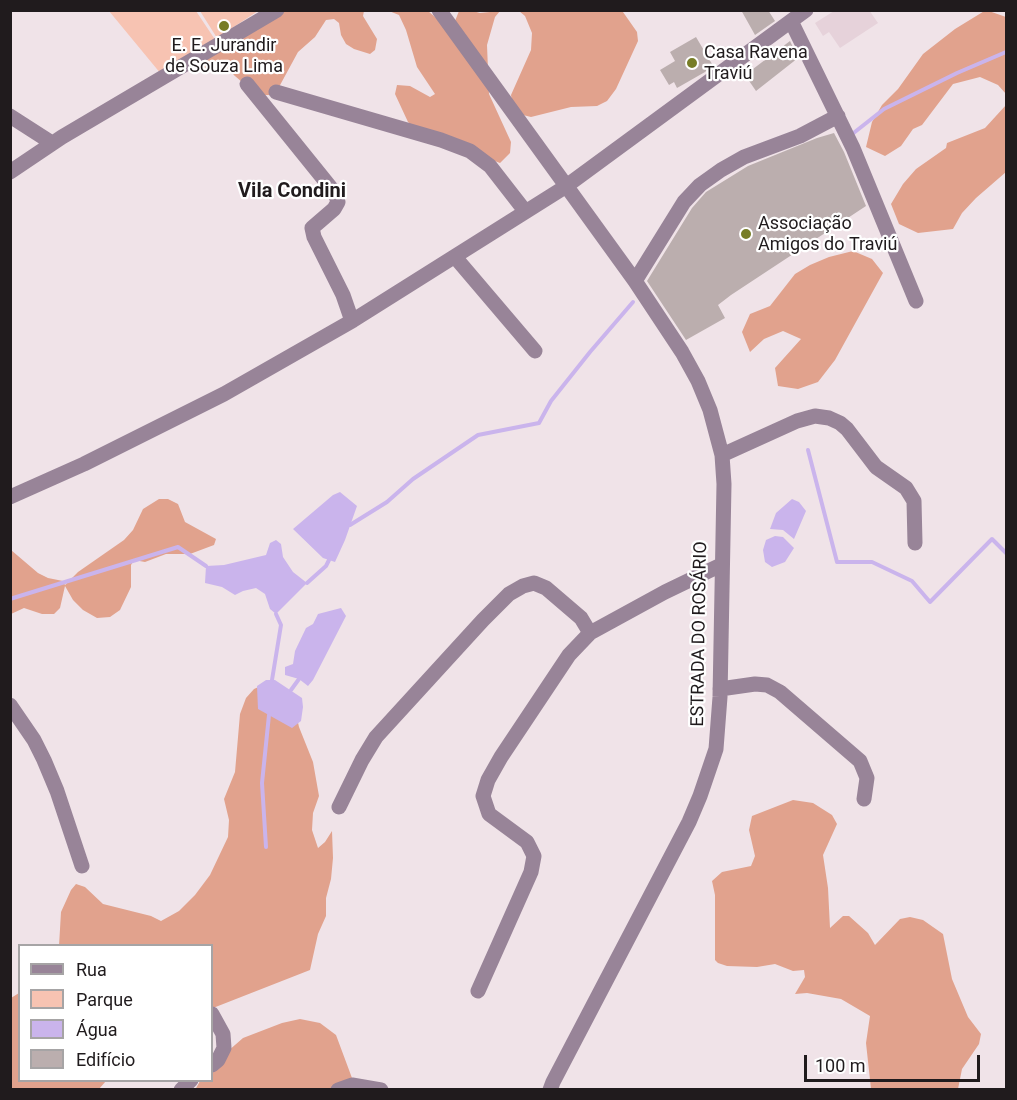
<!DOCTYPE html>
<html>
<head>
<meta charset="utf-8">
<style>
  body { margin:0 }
  #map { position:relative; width:1017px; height:1100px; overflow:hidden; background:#f0e3e8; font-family:Roboto,sans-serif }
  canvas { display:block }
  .frame { position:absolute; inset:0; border:12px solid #201b1d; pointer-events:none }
  .legend { position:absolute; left:18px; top:944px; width:195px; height:138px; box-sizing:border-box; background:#fff; border:2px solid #a6a4a5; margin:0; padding:8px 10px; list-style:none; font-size:18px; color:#201b1d }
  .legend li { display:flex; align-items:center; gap:12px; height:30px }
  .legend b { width:30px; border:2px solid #a6a4a5 }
  .scale { position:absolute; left:804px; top:1055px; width:176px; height:27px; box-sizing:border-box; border:3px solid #201b1d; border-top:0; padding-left:8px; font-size:18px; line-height:21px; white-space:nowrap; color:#201b1d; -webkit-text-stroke:4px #fff; paint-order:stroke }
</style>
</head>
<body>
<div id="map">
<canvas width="1017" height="1100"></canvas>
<div class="frame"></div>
<ul class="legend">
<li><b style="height:8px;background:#988498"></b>Rua</li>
<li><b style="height:16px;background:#f7c3b2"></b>Parque</li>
<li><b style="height:16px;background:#cab4ec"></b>Água</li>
<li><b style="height:16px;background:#bbaeae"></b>Edifício</li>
</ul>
<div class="scale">100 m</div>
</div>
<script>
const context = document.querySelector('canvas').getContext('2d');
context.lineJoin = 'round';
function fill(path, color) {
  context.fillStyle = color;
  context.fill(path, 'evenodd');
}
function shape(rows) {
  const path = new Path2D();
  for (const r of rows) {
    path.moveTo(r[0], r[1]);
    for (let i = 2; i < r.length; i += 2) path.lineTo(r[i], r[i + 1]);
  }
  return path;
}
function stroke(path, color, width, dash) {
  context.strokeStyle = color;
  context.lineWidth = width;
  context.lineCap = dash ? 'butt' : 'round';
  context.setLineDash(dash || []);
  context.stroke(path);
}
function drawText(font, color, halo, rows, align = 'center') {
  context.font = font + ' Roboto,sans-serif';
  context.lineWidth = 4.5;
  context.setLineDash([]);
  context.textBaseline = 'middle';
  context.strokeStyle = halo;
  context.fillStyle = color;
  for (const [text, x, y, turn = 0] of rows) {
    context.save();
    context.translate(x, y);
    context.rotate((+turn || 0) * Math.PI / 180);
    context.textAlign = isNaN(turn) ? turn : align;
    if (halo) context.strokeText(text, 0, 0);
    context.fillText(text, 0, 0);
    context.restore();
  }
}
fill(shape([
  [869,10,878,23,840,48,829,32,823,36,815,23,834,11]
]), '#e6d2da');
fill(shape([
  [109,11,196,11,216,41,161,74],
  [200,11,258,11,217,38]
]), '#f7c3b2');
fill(shape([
  [986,10,1006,17,1006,94,998,85,980,77,953,84,922,125,913,129,901,146,885,156,866,147,872,122,882,105,898,89,923,54,955,29],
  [265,11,364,11,363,16,377,39,375,50,370,54,354,49,346,44,341,35,339,23,334,19,326,20,315,37,298,52,279,87,269,95,257,95,228,70,199,69,215,48],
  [389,11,428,11,448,28,453,26,459,11,473,11,480,13,500,11,495,17,487,45,489,94,511,142,510,153,500,163,468,151,426,139,408,122,395,94,397,85,410,86,430,97,435,94,417,67,406,30,399,15],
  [519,11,624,11,623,12,637,32,638,41,616,89,607,101,597,106,571,107,531,117,523,115,513,108,511,95,531,50,532,33,525,16],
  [1006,105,1006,172,976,198,962,213,953,229,918,233,899,224,891,204,903,184,916,169,946,148,947,143,985,128],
  [853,251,872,259,883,273,835,360,818,382,798,389,778,386,775,368,801,339,783,331,764,339,750,352,742,332,750,314,770,306,795,274,810,265,829,257],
  [159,499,168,499,178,504,185,522,216,539,214,545,190,554,166,554,145,562,134,560,131,565,131,587,120,610,110,617,97,618,83,610,73,600,65,586,60,608,54,614,42,614,24,608,11,614,11,550,38,573,48,578,63,581,65,585,78,572,124,540,133,530,143,509],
  [265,684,295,709,299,727,313,762,319,796,313,813,312,830,318,848,325,842,332,831,333,858,331,879,326,898,326,916,318,934,310,970,213,1008,212,1005,212,946,59,946,61,912,71,890,76,884,85,887,103,904,151,916,161,921,179,911,195,895,210,875,228,837,229,820,224,799,235,772,240,714,246,698,254,689],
  [793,800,813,803,832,815,837,824,823,855,828,888,830,928,843,916,849,916,868,933,875,945,900,919,910,917,923,920,943,934,952,979,968,1017,981,1034,979,1044,962,1069,958,1089,871,1089,866,1043,870,1016,841,999,807,993,795,994,805,977,804,970,793,971,775,964,757,967,727,966,718,963,715,960,715,895,712,881,722,872,751,866,755,856,749,830,752,816],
  [19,993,20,1080,106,1081,99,1089,11,1089,11,998],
  [300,1019,320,1023,336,1035,352,1078,349,1089,195,1090,200,1081,212,1080,212,1065,243,1038,282,1023]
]), '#e1a28d');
fill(shape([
  [340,492,357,506,345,540,335,562,323,558,293,529,333,495],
  [792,499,799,502,806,511,794,539,783,530,770,529,776,513],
  [775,536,783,537,794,548,785,562,772,567,765,562,763,550,766,540],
  [276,540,281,544,283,557,293,572,307,583,276,614,270,609,265,594,256,588,243,591,235,595,222,587,205,583,206,566,224,565,266,555,270,543],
  [341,608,346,616,313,680,308,686,299,679,285,675,285,667,293,664,295,651,306,628,313,624,318,614],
  [266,680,275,680,302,698,303,707,301,721,292,728,258,709,257,686]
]), '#cab4ec');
stroke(shape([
  [851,135,884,109,957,73,1006,52],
  [808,450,837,562,872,562,912,581,930,602,992,539,1006,553],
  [350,525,387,502,413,479,478,435,539,423,551,401,590,352,633,302],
  [307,583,326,566,329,560],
  [10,599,178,547,206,566],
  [272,680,281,625,276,614],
  [291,690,299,679],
  [266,847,262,783,269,715]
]), '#cab4ec', 4);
fill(shape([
  [741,10,768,10,775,21,755,35],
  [696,37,712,64,706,68,707,70,705,72,677,88,674,82,669,85,660,70,675,61,670,52],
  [790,41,798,58,756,91,745,75],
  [834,133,844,152,866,206,731,295,718,305,725,318,686,340,647,281,692,208,706,192,748,166,817,138]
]), '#bbaeae');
stroke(shape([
  [439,10,635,281,682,352,698,381,710,410,722,455,724,484,720,697,716,749,700,796,689,822,553,1082,550,1090],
  [791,21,853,148,916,301],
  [247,84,335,193,338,202,334,209,312,228,314,237,343,295,352,321],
  [276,92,441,140,470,151,490,166,525,211],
  [10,116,52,143],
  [10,172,62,137,277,10],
  [455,257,535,351],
  [635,281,684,202,700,185,721,170,744,157,800,136,838,116],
  [722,455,797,421,815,416,829,418,840,423,847,429,876,467,906,488,914,501,915,543],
  [10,497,84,464,224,394,352,321,565,187,806,10],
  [720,689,755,684,767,685,780,692,860,761,867,778,864,799],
  [10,705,34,740,44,760,57,791,82,866],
  [339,807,362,760,376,737,483,620,509,594,523,586,534,583,546,588,581,618,590,633],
  [478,991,531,872,534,856,527,842,489,814,483,796,488,780,501,757,569,655,590,633,665,592,721,565],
  [212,1014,223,1034,224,1048,218,1060,212,1065],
  [181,1090,191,1080],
  [338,1090,352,1085,381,1090]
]), '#988498', 15);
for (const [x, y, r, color] of [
  [224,26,6,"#777d27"],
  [692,63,6,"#777d27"],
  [746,234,6,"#777d27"]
]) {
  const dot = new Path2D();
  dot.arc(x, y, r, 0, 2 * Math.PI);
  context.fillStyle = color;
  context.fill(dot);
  stroke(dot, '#fff', 2);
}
drawText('18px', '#201b1d', '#fff', [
  ["E. E. Jurandir",224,46,"center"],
  ["de Souza Lima",224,67,"center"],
  ["Casa Ravena",704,53],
  ["Traviú",704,74],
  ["Associação",758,224],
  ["Amigos do Traviú",758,245]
], 'left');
drawText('18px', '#201b1d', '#fff', [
  ["ESTRADA DO ROSÁRIO",700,634,-89]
]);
drawText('bold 20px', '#201b1d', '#fff', [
  ["Vila Condini",292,192]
]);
</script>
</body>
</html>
